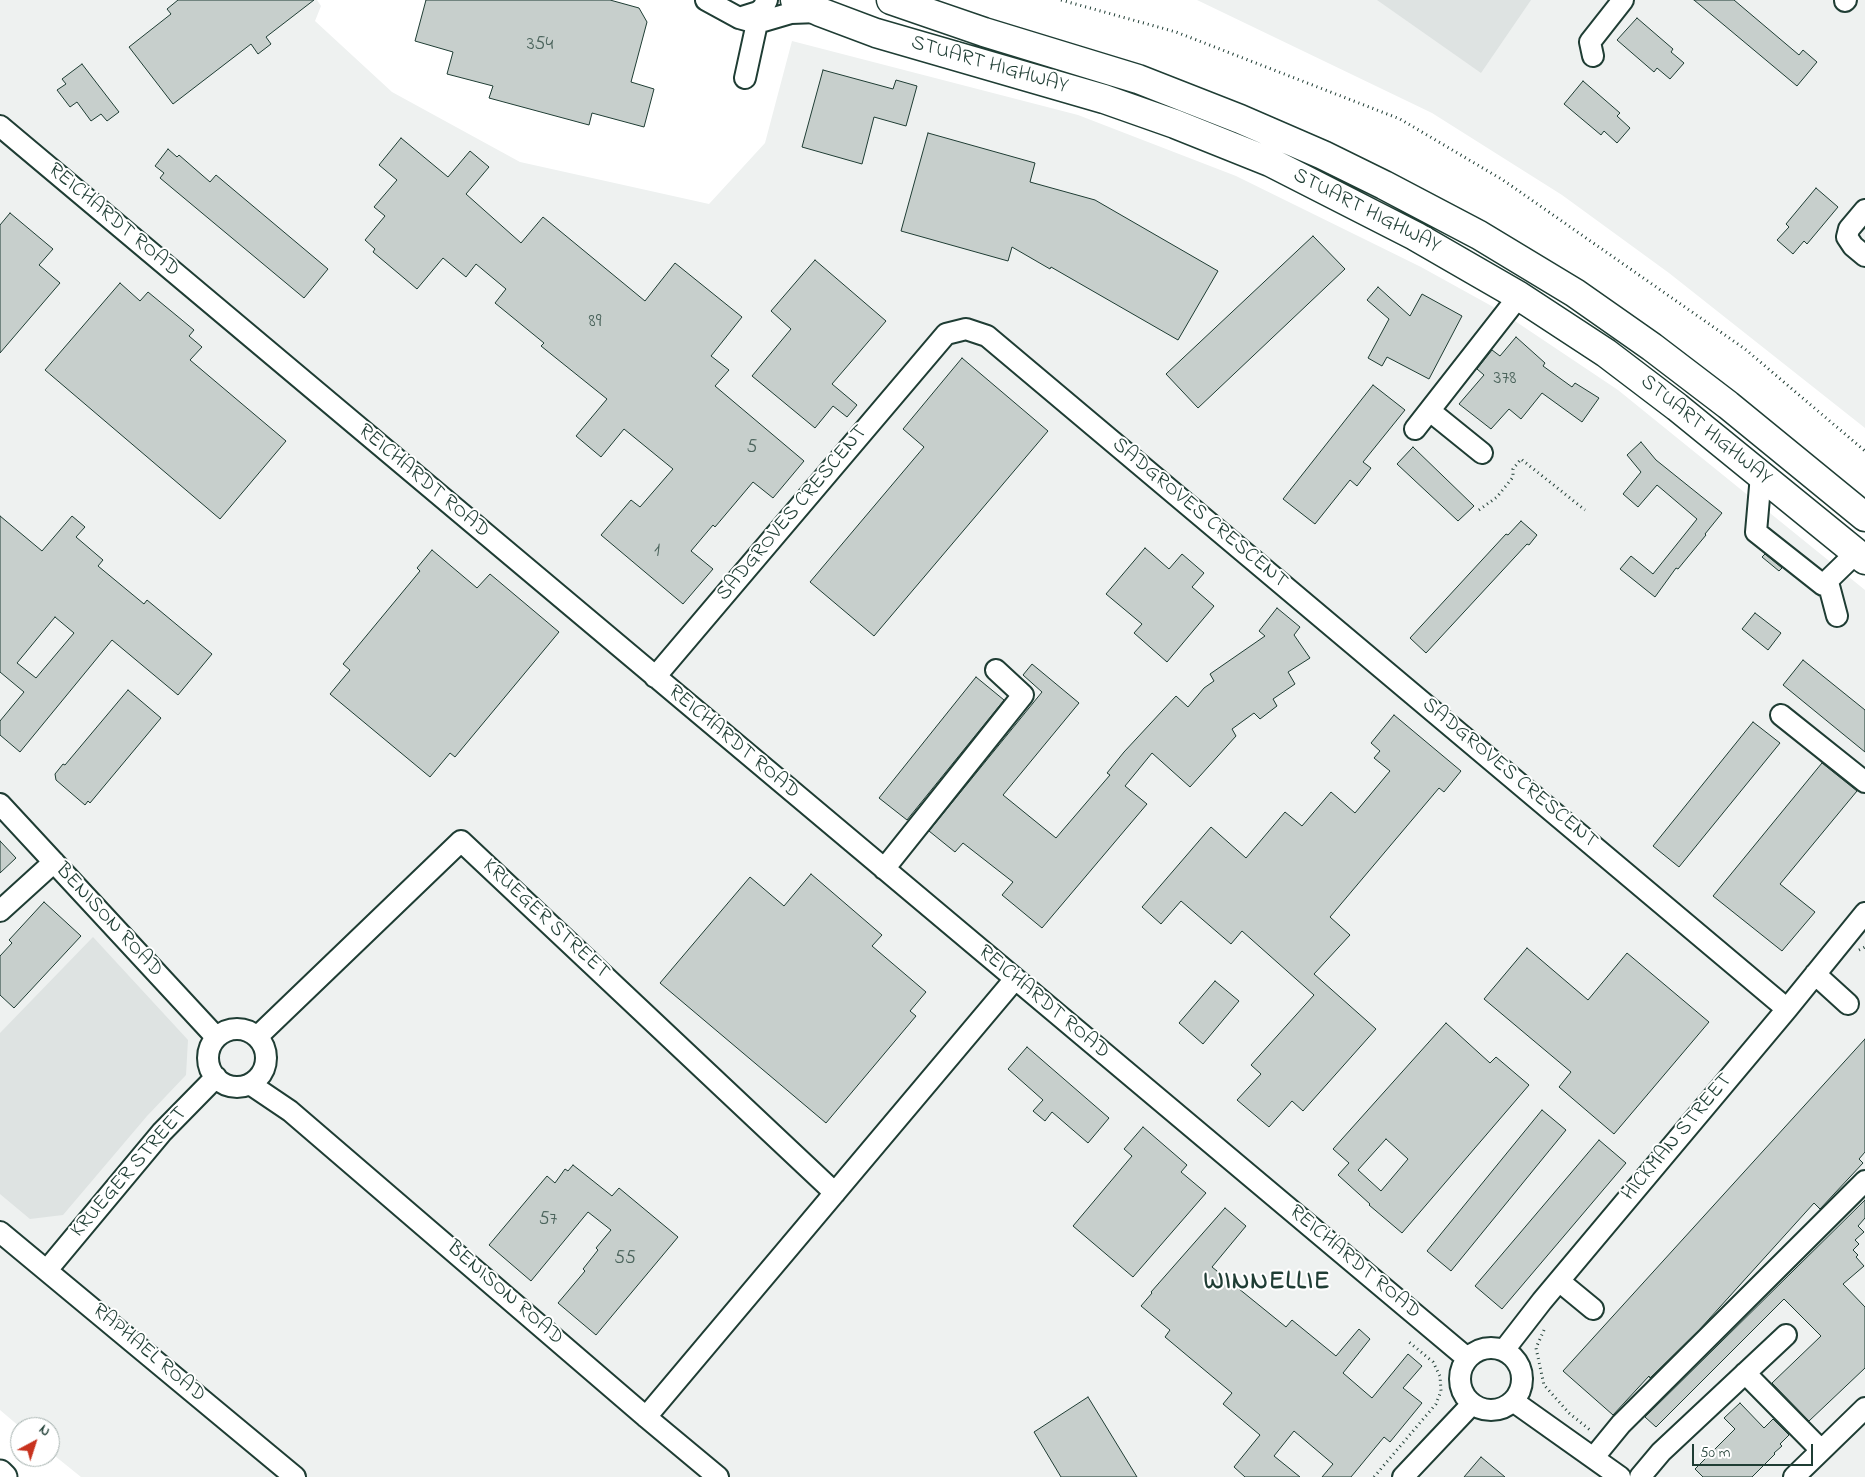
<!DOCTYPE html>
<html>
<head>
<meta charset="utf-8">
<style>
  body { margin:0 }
  #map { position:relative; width:1865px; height:1477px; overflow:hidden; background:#fff; font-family:"Indie Flower",sans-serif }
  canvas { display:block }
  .north { position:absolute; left:10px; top:1417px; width:50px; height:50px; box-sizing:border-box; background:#fff; border:1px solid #a5b1ae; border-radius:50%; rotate:40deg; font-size:14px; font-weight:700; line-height:20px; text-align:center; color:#1f3d34 }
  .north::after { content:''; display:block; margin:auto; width:18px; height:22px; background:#c8321e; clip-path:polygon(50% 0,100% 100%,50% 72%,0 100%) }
  .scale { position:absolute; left:1692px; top:1444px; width:121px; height:22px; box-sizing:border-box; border:2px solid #1f3d34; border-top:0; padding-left:6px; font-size:15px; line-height:18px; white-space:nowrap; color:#1f3d34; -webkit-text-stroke:4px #fff; paint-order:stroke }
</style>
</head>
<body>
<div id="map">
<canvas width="1865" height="1477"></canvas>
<div class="north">N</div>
<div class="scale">50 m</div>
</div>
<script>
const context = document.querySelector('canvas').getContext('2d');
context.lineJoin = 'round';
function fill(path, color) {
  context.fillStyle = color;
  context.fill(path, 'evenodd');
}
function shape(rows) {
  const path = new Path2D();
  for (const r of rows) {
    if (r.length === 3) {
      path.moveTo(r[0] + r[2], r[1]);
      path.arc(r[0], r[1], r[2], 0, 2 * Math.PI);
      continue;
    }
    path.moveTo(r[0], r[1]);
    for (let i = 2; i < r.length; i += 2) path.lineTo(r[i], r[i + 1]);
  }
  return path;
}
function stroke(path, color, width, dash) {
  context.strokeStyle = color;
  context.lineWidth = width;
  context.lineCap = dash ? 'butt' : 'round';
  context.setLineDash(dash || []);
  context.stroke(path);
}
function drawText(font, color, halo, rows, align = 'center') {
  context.font = font + ' "Indie Flower",sans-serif';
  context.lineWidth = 4;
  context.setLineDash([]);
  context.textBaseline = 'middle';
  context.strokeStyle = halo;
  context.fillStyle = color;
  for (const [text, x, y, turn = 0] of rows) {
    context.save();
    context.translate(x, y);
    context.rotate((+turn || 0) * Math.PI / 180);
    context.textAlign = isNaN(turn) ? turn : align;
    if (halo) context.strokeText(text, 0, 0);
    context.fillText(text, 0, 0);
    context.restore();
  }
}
fill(shape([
  [0,0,317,0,321,6,315,21,392,92,520,162,709,204,765,143,792,41,1078,115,1236,176,1421,267,1497,309,1618,390,1865,590,1865,1477,81,1477,50,1452,50,1427,20,1427,0,1410],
  [1197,0,1865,0,1865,428,1669,273,1562,195,1432,113]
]), '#eef1f0');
fill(shape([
  [1377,0,1531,0,1481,73],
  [93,937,188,1040,186,1075,147,1116,63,1215,30,1219,0,1194,0,1033]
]), '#dee3e2');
const building = shape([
  [178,0,314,0,266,37,271,44,258,54,251,44,173,104,129,47,171,14,167,9,178,0],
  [426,0,610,0,639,8,647,22,631,82,654,89,644,127,592,113,589,125,489,98,493,86,447,74,453,52,415,41,426,0],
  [1694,0,1734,0,1799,55,1803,50,1817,62,1797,86,1694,0],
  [1637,18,1673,49,1671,52,1684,63,1670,79,1657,68,1654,72,1617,40,1637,18],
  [82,64,119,112,107,121,101,114,91,121,77,102,70,107,57,90,66,84,62,79,82,64],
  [823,70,893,89,896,80,917,86,906,126,874,117,862,164,802,147,823,70],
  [1583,81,1620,113,1617,116,1630,128,1617,143,1604,131,1601,135,1564,104,1583,81],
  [928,133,1035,163,1030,182,1095,200,1218,271,1178,340,1051,267,1050,269,1012,247,1008,261,901,231,928,133],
  [401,138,448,177,470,151,489,167,466,194,521,243,543,217,645,301,675,263,742,317,711,356,729,370,715,386,804,461,773,498,753,482,715,527,713,525,691,551,713,569,683,604,601,535,631,500,640,507,673,469,624,429,601,457,576,436,607,399,541,346,544,343,495,303,506,289,476,264,466,277,443,258,417,289,373,252,375,249,365,240,385,216,374,207,397,180,379,165,401,138],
  [168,149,177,157,179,155,210,182,216,175,328,269,304,298,160,178,164,173,155,166,168,149],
  [1816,188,1838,207,1807,244,1804,241,1793,254,1777,240,1789,227,1786,224,1816,188],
  [10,213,53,249,39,265,60,283,0,353,0,225,10,213],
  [1313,236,1345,269,1198,408,1166,374,1313,236],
  [815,260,886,321,832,384,857,405,847,417,833,406,815,428,752,376,791,329,771,311,815,260],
  [120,283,140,301,148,292,194,330,189,336,202,347,190,360,286,441,220,519,45,370,120,283],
  [1378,287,1410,316,1422,294,1462,316,1429,379,1387,357,1382,366,1368,358,1389,319,1367,300,1378,287],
  [1516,337,1545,363,1543,366,1572,387,1575,383,1599,398,1582,422,1542,393,1521,419,1509,409,1491,429,1459,404,1484,375,1477,369,1492,350,1500,356,1516,337],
  [962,358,1048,431,874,636,810,582,924,447,903,429,962,358],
  [1373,385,1405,410,1363,462,1371,468,1357,486,1350,480,1315,524,1283,499,1373,385],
  [1641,442,1656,460,1722,513,1705,534,1706,535,1678,569,1676,568,1655,597,1620,569,1631,556,1653,574,1697,519,1657,485,1638,507,1623,494,1641,472,1627,455,1641,442],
  [1413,447,1474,506,1458,521,1397,464,1413,447],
  [0,516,42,551,72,516,85,527,76,537,103,560,98,566,144,604,147,600,212,654,178,695,112,640,20,752,0,735,0,721,24,692,0,672,0,516],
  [55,617,74,633,36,678,17,663,55,617],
  [1521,521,1537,535,1529,545,1527,544,1426,653,1410,638,1506,534,1508,535,1521,521],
  [1145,548,1169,569,1182,554,1204,573,1192,587,1214,606,1167,662,1134,633,1142,624,1106,594,1145,548],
  [432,550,477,588,490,574,559,632,455,757,450,753,430,777,330,694,350,670,343,664,420,571,417,568,432,550],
  [1765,554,1782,568,1779,571,1762,557,1765,554],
  [1277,608,1300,627,1294,635,1310,658,1288,672,1295,684,1273,699,1277,706,1260,719,1254,713,1232,729,1236,736,1190,787,1152,753,1125,786,1147,804,1042,928,1002,895,1013,882,963,843,955,852,929,831,1042,692,1023,675,1032,664,1079,703,1003,795,1056,838,1110,775,1107,773,1124,752,1176,696,1188,707,1204,688,1214,681,1210,674,1265,636,1259,631,1277,608],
  [1755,613,1781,633,1768,650,1742,629,1755,613],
  [1803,660,1865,710,1865,752,1783,685,1803,660],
  [976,677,1004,700,907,820,879,798,976,677],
  [128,690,161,718,90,803,88,801,85,805,56,780,55,774,63,764,65,765,128,690],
  [1394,715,1461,771,1444,792,1439,788,1330,917,1350,935,1314,974,1376,1029,1303,1111,1292,1101,1269,1127,1237,1100,1261,1074,1251,1065,1314,995,1242,931,1231,944,1181,901,1161,924,1142,907,1211,827,1246,858,1285,812,1302,826,1331,792,1355,813,1390,771,1374,758,1380,751,1371,743,1394,715],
  [1753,722,1780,743,1679,867,1653,846,1753,722],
  [1822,763,1857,791,1780,884,1815,912,1782,951,1713,896,1822,763],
  [0,841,16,858,0,873,0,841],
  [811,874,882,935,872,946,926,992,910,1011,916,1016,826,1123,660,983,750,877,784,906,811,874],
  [44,902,81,936,14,1008,0,995,0,956,12,943,9,940,44,902],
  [1527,948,1588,1000,1627,953,1709,1022,1614,1134,1559,1087,1571,1072,1484,999,1527,948],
  [1215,981,1239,1001,1203,1044,1179,1023,1215,981],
  [1446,1023,1490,1063,1496,1057,1529,1085,1402,1233,1369,1205,1370,1204,1338,1175,1349,1163,1333,1149,1446,1023],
  [1386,1139,1408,1159,1381,1191,1358,1170,1386,1139],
  [1865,1039,1865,1152,1859,1159,1863,1163,1820,1209,1814,1203,1700,1329,1650,1378,1649,1376,1613,1415,1563,1371,1865,1039],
  [1027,1047,1109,1118,1088,1143,1052,1112,1045,1121,1033,1111,1043,1100,1008,1069,1027,1047],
  [1542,1110,1566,1130,1451,1271,1427,1251,1542,1110],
  [1143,1127,1187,1165,1181,1172,1206,1193,1133,1277,1073,1226,1132,1156,1124,1149,1143,1127],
  [1599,1140,1626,1163,1502,1309,1475,1286,1599,1140],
  [573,1165,612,1196,619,1188,678,1237,596,1335,558,1303,585,1271,583,1269,598,1250,596,1248,611,1230,588,1212,531,1281,489,1245,547,1176,555,1183,565,1169,568,1171,573,1165],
  [1865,1200,1865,1218,1858,1226,1864,1232,1855,1240,1859,1244,1853,1250,1858,1255,1856,1257,1864,1266,1843,1284,1865,1307,1865,1368,1809,1421,1772,1383,1821,1336,1784,1299,1656,1427,1645,1417,1865,1200],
  [1225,1208,1246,1226,1212,1267,1286,1327,1292,1320,1336,1356,1359,1329,1370,1339,1343,1373,1372,1398,1408,1354,1422,1366,1403,1388,1422,1403,1390,1442,1384,1437,1351,1477,1322,1477,1333,1464,1294,1431,1274,1456,1300,1477,1245,1477,1234,1467,1260,1435,1223,1404,1232,1393,1165,1337,1170,1330,1141,1306,1152,1293,1151,1292,1225,1208],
  [1088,1397,1137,1477,1061,1477,1034,1432,1088,1397],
  [1740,1403,1764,1428,1773,1419,1789,1435,1780,1444,1782,1446,1774,1453,1775,1454,1752,1477,1703,1477,1695,1469,1735,1429,1724,1418,1740,1403],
  [1481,1457,1505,1477,1464,1477,1481,1457]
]);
fill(building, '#c7cfcc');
stroke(building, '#1f3d34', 1);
const minor = shape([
  [706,0,739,18,757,23,791,13,818,12],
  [1845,1,1846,0],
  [739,18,758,12,763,8,767,0],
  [1593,56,1590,42,1623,0],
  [745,78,757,23],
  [0,126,1467,1358],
  [1865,210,1849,229,1847,237,1853,246,1865,256],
  [1430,411,1482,453],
  [1415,429,1519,296],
  [1761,475,1756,532,1823,585,1856,553],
  [1828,582,1837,616],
  [655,677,946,334,966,329,987,336,1787,1009],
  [1781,715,1865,782],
  [0,804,216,1037],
  [884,869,1023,695,996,670],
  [0,911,54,862],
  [1815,974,1848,1004],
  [237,1058,29],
  [257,1037,461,841,835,1193],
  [250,1084,290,1111,646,1417,718,1477],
  [0,1232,295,1477],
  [47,1270,162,1132,216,1077],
  [1559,1281,1593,1309],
  [1491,1379,31],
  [1504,1350,1542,1301,1787,1009,1865,913],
  [1745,1373,1821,1450],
  [1513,1401,1620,1477],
  [646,1417,1015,979],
  [1594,1457,1621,1424,1865,1181],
  [1403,1477,1472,1404],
  [1640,1477,1661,1452,1786,1335],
  [1794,1477,1865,1408]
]);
const major = shape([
  [0,1473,4,1477]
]);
const highway = shape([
  [795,0,820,12,876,33,1104,99,1175,124,1270,162,1415,236,1519,296,1606,353,1677,407,1865,560],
  [891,0,984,32,1138,79,1240,119,1323,155,1384,185,1479,235,1575,293,1652,347,1728,405,1865,517]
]);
stroke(minor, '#1f3d34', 24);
stroke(major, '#1f3d34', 29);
stroke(highway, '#1f3d34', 31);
stroke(shape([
  [1061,0,1176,32,1400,119,1503,180,1745,349,1865,451],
  [1479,510,1497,497,1513,477,1513,469,1521,459,1585,510],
  [1859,950,1865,947],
  [1544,1330,1536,1348,1544,1385,1569,1413,1590,1430],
  [1374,1477,1436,1404,1441,1391,1440,1376,1433,1362,1409,1342]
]), '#1f3d34', 3, [1, 4]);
stroke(minor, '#fff', 20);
stroke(major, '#fff', 25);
stroke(highway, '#fff', 28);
drawText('19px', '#49625a', null, [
  ["354",540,46],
  ["89",595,323],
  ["378",1505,380],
  ["5",752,449],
  ["1",657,552],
  ["57",548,1221],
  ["55",625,1260]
]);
drawText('21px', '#1f3d34', '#fff', [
  ["STUART HIGHWAY",989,66,16],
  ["STUART HIGHWAY",1366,212,27],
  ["REICHARDT ROAD",113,221,40],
  ["STUART HIGHWAY",1705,431,39],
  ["REICHARDT ROAD",423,482,40],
  ["SADGROVES CRESCENT",793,514,-50],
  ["SADGROVES CRESCENT",1199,514,40],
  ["REICHARDT ROAD",733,743,40],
  ["SADGROVES CRESCENT",1509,774,40],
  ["KRUEGER STREET",545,920,43],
  ["BENISON ROAD",108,921,47],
  ["REICHARDT ROAD",1043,1003,40],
  ["HICKMAN STREET",1678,1138,-50],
  ["KRUEGER STREET",130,1173,-49],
  ["REICHARDT ROAD",1354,1263,40],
  ["BENISON ROAD",504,1294,41],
  ["RAPHAEL ROAD",148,1354,40]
]);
context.letterSpacing = '1px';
drawText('bold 26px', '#1f3d34', '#fff', [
  ["WINNELLIE",1267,1284]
]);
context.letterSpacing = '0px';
</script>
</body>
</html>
